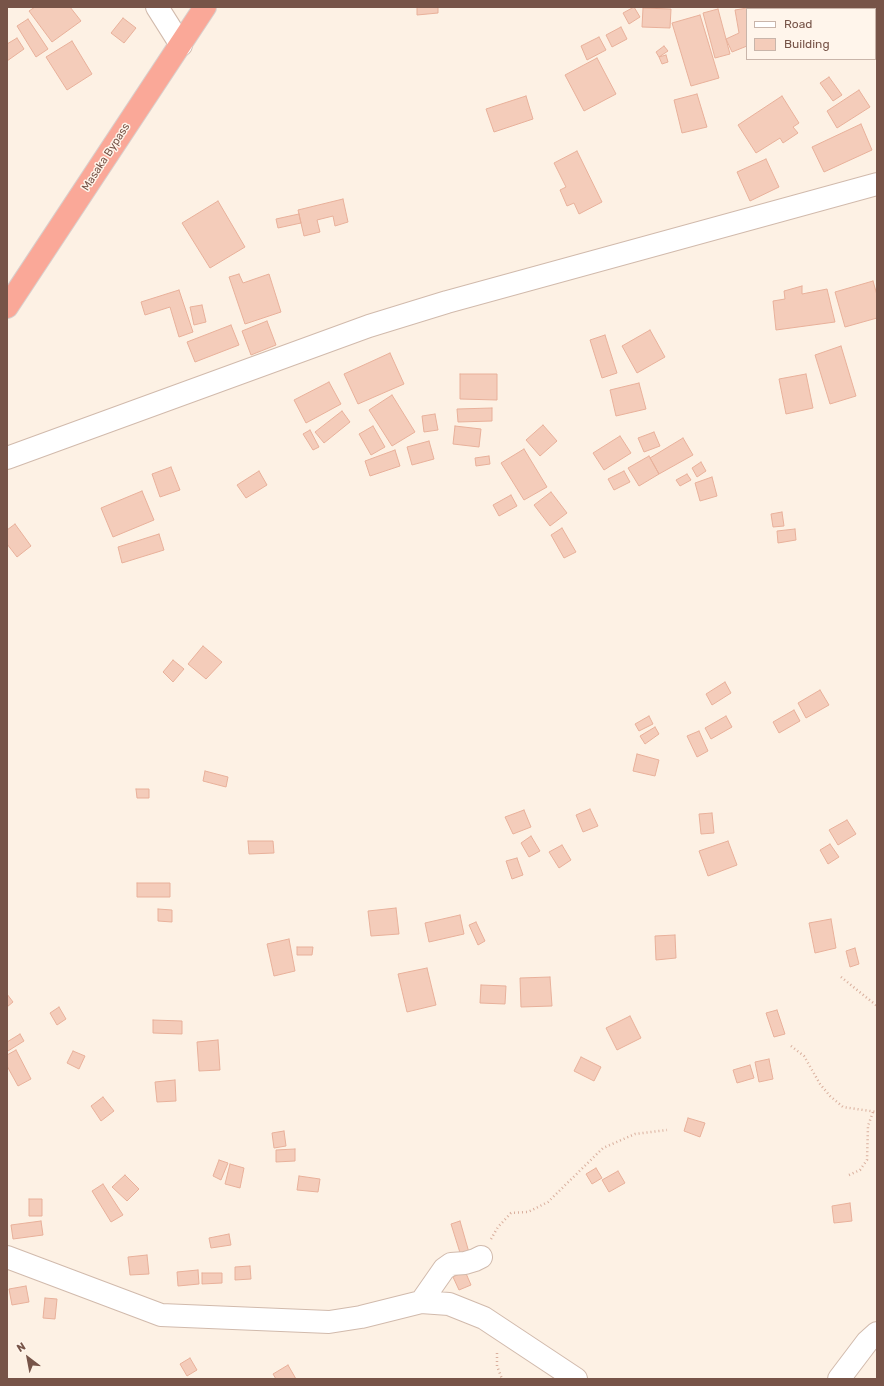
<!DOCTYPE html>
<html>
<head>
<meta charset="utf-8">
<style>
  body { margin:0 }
  #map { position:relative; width:884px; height:1386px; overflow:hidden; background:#fdf1e4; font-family:Rubik,sans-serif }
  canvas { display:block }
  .frame { position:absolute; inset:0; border:8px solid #775448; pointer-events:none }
  .legend { position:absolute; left:746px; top:8px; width:130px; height:52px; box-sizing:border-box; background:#fff5eb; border:1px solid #c9b5aa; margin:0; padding:5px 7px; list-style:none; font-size:12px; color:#775448 }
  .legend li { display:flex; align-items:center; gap:8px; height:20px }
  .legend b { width:20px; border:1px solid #c9b5aa }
  .north { position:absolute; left:8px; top:1338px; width:40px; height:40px; -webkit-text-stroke:3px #fff5eb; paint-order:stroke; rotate:328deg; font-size:11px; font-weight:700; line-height:16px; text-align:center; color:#775448 }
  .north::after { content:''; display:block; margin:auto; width:14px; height:18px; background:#775448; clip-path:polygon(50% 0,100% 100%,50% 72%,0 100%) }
</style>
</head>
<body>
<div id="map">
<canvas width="884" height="1386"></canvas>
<div class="frame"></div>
<ul class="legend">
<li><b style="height:5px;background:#fff"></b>Road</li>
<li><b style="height:11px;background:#f4ccba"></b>Building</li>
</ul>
<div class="north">N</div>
</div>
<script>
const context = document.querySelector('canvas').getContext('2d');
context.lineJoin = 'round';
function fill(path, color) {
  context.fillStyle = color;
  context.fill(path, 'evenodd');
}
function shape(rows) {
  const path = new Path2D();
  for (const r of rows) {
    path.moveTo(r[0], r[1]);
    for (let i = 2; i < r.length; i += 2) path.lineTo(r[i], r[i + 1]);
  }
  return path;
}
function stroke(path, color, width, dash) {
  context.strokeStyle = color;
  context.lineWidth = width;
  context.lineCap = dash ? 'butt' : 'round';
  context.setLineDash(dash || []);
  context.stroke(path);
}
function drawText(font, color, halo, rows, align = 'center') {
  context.font = font + ' Rubik,sans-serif';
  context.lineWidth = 3;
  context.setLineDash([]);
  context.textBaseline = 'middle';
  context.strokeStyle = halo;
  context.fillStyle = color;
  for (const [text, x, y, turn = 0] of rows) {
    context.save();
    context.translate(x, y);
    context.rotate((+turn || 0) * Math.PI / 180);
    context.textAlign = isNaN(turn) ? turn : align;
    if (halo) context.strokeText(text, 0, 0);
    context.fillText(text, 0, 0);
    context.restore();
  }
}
const building = shape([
  [35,7,70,7,81,21,52,42,29,11,35,7],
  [417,7,438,7,438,13,417,15,417,7],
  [634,7,640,17,629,24,623,13,634,7],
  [753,7,754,9,747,9,747,46,732,52,726,39,739,33,735,10,753,7],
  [761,7,795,7,831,8,761,9,761,7],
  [643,8,671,9,670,28,642,27,643,8],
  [718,9,730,54,715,58,703,13,718,9],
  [700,15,719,78,691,86,672,23,700,15],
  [123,18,136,28,124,43,111,33,123,18],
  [28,19,48,49,36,57,17,26,28,19],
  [621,27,627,39,612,47,606,35,621,27],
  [599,37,606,50,587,60,581,46,599,37],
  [17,38,24,49,7,61,7,44,17,38],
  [72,41,92,74,67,90,46,57,72,41],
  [664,46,668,51,659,57,656,52,664,46],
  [666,55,668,62,662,64,659,57,666,55],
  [597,58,616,94,584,111,565,75,597,58],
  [829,77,842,95,833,101,820,83,829,77],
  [859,90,870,107,837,128,827,111,859,90],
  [697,94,707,127,682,133,674,100,697,94],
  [526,96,533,119,494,132,486,109,526,96],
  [782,96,799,123,793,127,798,133,783,143,780,138,756,153,738,125,782,96],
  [861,124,872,150,824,172,812,147,861,124],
  [577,151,602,202,579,214,574,203,567,206,560,190,566,187,554,163,577,151],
  [766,159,779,187,750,201,737,172,766,159],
  [343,199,348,222,335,226,333,216,317,220,320,232,304,236,298,210,343,199],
  [218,201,245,247,210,268,182,223,218,201],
  [299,214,301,223,278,228,276,219,299,214],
  [239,274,243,283,269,274,281,312,245,324,229,277,239,274],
  [873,281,877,295,877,318,845,327,835,292,873,281],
  [802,286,802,294,827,289,835,322,776,330,773,301,785,299,784,291,802,286],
  [179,290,193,332,179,337,170,307,145,315,141,302,179,290],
  [202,305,206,322,194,325,190,307,202,305],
  [267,321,276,345,251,355,242,331,267,321],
  [231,325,239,345,195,362,187,342,231,325],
  [650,330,665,357,637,373,622,346,650,330],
  [605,335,617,373,602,378,590,340,605,335],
  [841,346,856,396,830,404,815,355,841,346],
  [390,353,404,384,358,404,344,374,390,353],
  [460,374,497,374,497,400,460,399,460,374],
  [806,374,813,408,786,414,779,379,806,374],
  [329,382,341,404,306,423,294,400,329,382],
  [639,383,646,409,616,416,610,390,639,383],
  [392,395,415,432,392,446,369,410,392,395],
  [492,408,492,421,458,422,457,409,492,408],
  [342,411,350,422,324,443,315,432,342,411],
  [435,414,438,430,424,432,422,416,435,414],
  [543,425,557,441,540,456,526,440,543,425],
  [373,426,385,447,371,455,359,434,373,426],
  [455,426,481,429,479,447,453,444,455,426],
  [310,430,319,447,313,450,303,434,310,430],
  [654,432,660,446,644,452,638,438,654,432],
  [620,436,631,453,604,470,593,453,620,436],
  [683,438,693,455,659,474,650,458,683,438],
  [429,441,434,459,412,465,407,447,429,441],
  [524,449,547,487,524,500,501,463,524,449],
  [395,450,400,466,370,476,365,461,395,450],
  [489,456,490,464,476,466,475,458,489,456],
  [649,456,659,474,639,486,628,468,649,456],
  [701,462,706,471,697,477,692,468,701,462],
  [171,467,180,490,160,497,152,474,171,467],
  [259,471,267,485,246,498,237,485,259,471],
  [624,471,630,482,614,490,608,479,624,471],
  [687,474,691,480,680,486,676,480,687,474],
  [712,477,717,496,700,501,695,483,712,477],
  [142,491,154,520,113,537,101,508,142,491],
  [551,492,567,513,550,526,534,505,551,492],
  [511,495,517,506,499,516,493,505,511,495],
  [782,512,784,526,773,527,771,514,782,512],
  [15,524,31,546,17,557,7,544,7,530,15,524],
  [562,528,576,552,564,558,551,535,562,528],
  [795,529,796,540,778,543,777,531,795,529],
  [159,534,164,550,122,563,118,547,159,534],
  [203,646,222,662,206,679,188,664,203,646],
  [173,660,184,669,173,682,163,672,173,660],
  [725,682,731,693,712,705,706,694,725,682],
  [820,690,829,705,806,718,798,703,820,690],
  [794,710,800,721,779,733,773,722,794,710],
  [649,716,653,724,639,731,635,724,649,716],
  [726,716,732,727,711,739,705,728,726,716],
  [655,727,659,734,645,744,640,736,655,727],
  [699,731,708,751,697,757,687,736,699,731],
  [637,754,659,760,655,776,633,771,637,754],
  [205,771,228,777,226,787,203,781,205,771],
  [136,789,149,789,149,798,137,798,136,789],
  [590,809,598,826,583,832,576,815,590,809],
  [524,810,531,827,513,834,505,817,524,810],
  [712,813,714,833,701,834,699,814,712,813],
  [847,820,856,834,838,845,829,830,847,820],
  [531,836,540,851,529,857,521,843,531,836],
  [248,841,273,841,274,853,249,854,248,841],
  [728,841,737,865,708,876,699,851,728,841],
  [830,844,839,857,828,864,820,850,830,844],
  [562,845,571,860,559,868,549,852,562,845],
  [517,858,523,875,512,879,506,861,517,858],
  [137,883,170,883,170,897,137,897,137,883],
  [396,908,399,934,371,936,368,911,396,908],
  [158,909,172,910,172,922,158,921,158,909],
  [460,915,464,934,429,942,425,923,460,915],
  [831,919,836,948,815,953,809,923,831,919],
  [476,922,485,941,478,945,469,925,476,922],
  [675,935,676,958,656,960,655,936,675,935],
  [289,939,295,971,274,976,267,944,289,939],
  [297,947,313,947,312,955,297,955,297,947],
  [855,948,859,964,850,967,846,951,855,948],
  [427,968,436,1005,407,1012,398,974,427,968],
  [550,977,552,1006,521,1007,520,978,550,977],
  [481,985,506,986,505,1004,480,1003,481,985],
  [7,994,13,1002,7,1007,7,994],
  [59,1007,66,1019,57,1025,50,1013,59,1007],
  [777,1010,785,1034,774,1037,766,1013,777,1010],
  [630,1016,641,1038,617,1050,606,1028,630,1016],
  [153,1020,182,1021,182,1034,153,1033,153,1020],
  [20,1034,24,1041,8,1051,7,1049,7,1042,20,1034],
  [218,1040,220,1070,199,1071,197,1042,218,1040],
  [16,1050,31,1079,18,1086,7,1066,7,1055,16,1050],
  [73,1051,85,1056,79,1069,67,1063,73,1051],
  [581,1057,601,1067,594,1081,574,1071,581,1057],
  [769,1059,773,1079,759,1082,755,1062,769,1059],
  [750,1065,754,1078,737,1083,733,1070,750,1065],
  [175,1080,176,1101,157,1102,155,1082,175,1080],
  [103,1097,114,1111,101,1121,91,1106,103,1097],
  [688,1118,705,1123,700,1137,684,1131,688,1118],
  [284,1131,286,1146,274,1148,272,1133,284,1131],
  [295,1149,295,1161,276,1162,276,1150,295,1149],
  [219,1160,228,1163,221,1180,213,1176,219,1160],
  [230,1164,244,1168,240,1188,225,1184,230,1164],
  [596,1168,602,1178,592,1184,586,1174,596,1168],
  [618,1171,625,1183,609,1192,602,1180,618,1171],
  [125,1175,139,1189,127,1201,112,1187,125,1175],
  [299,1176,320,1179,318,1192,297,1190,299,1176],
  [103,1184,123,1215,111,1222,92,1191,103,1184],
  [29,1199,42,1199,42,1216,29,1216,29,1199],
  [850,1203,852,1221,834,1223,832,1206,850,1203],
  [41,1221,43,1235,13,1239,11,1225,41,1221],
  [460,1221,470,1256,462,1259,451,1224,460,1221],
  [229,1234,231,1245,211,1248,209,1238,229,1234],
  [147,1255,149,1274,130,1275,128,1257,147,1255],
  [250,1266,251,1279,235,1280,235,1267,250,1266],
  [198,1270,199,1284,178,1286,177,1272,198,1270],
  [465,1271,471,1285,459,1290,453,1277,465,1271],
  [202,1273,222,1273,222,1283,202,1284,202,1273],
  [26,1286,29,1302,12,1305,9,1289,26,1286],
  [45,1298,57,1299,55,1319,43,1318,45,1298],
  [190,1358,197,1370,187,1376,180,1364,190,1358],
  [288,1365,296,1379,276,1379,273,1374,288,1365]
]);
fill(building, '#f4ccba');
stroke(building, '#e8b09a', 1);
const minor = shape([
  [157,7,181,45],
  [7,458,369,326,447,302,877,184],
  [7,1257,161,1315,329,1322,361,1317,421,1302,449,1304,484,1318,576,1379],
  [421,1302,444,1269,451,1264,465,1263,475,1260,481,1257],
  [839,1379,867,1342,877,1333]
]);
const highway = shape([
  [7,307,205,7]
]);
stroke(minor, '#d1baac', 24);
stroke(highway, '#d9cfcc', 24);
stroke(shape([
  [841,977,877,1006],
  [791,1046,804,1056,820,1084,830,1096,843,1107,877,1112],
  [849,1175,860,1170,867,1160,868,1126,873,1112],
  [491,1239,498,1227,511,1213,528,1212,548,1202,603,1148,635,1134,667,1130],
  [497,1353,497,1366,502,1379]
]), '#d9af9d', 2.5, [1, 3]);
stroke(minor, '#fff', 22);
stroke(highway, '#faa898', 22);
drawText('11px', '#775448', '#fff5eb', [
  ["Masaka Bypass",106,157,-57]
]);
</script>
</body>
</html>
